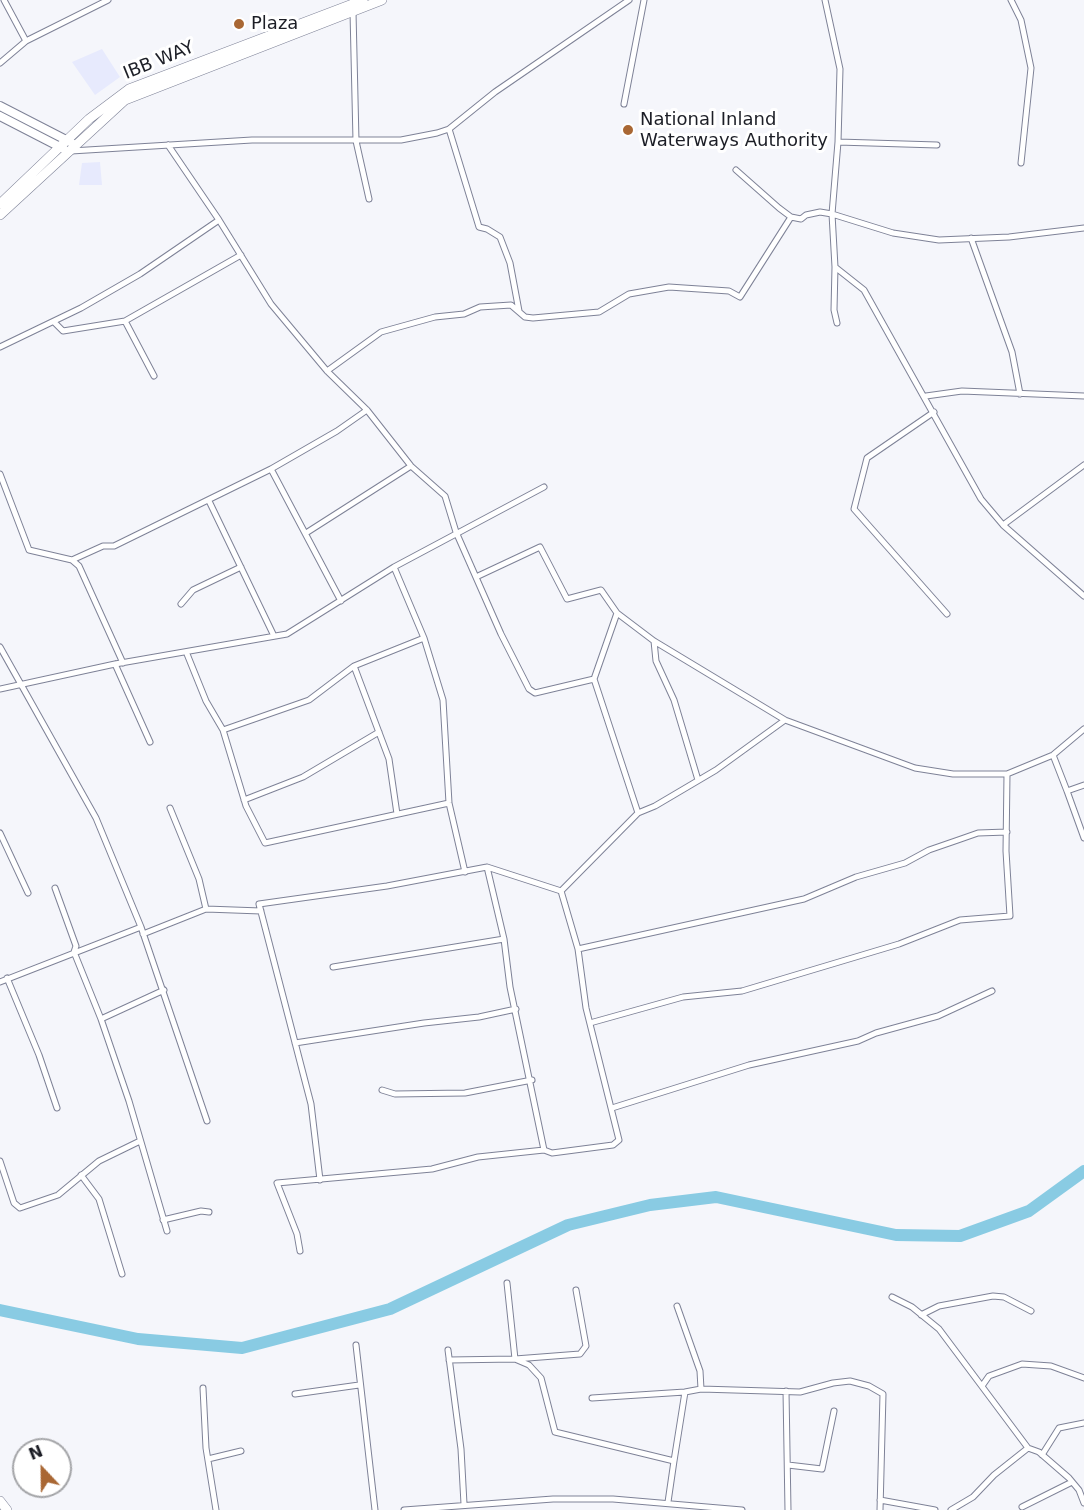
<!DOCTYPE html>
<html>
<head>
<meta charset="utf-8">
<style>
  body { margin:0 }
  #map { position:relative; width:1084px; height:1510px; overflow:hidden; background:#f5f6fb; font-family:"DejaVu Sans",sans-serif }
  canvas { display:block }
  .north { position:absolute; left:12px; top:1438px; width:60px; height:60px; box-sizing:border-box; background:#fff; border:2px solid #a4a5a8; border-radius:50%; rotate:338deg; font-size:16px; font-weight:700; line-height:24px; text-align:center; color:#1c1e26 }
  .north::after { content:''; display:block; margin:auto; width:21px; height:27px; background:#a96734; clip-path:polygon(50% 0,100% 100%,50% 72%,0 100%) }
</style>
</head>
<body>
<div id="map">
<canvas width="1084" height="1510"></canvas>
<div class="north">N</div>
</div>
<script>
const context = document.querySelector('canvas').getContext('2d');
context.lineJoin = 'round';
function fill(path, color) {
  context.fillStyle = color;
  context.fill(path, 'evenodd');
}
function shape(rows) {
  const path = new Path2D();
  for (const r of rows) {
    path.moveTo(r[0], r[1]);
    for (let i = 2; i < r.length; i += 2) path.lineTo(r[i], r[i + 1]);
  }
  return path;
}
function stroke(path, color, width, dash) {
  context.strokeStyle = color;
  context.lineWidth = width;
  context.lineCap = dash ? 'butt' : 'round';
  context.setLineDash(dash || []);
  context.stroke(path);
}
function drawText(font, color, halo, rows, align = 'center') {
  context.font = font + ' "DejaVu Sans",sans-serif';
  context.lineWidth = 6;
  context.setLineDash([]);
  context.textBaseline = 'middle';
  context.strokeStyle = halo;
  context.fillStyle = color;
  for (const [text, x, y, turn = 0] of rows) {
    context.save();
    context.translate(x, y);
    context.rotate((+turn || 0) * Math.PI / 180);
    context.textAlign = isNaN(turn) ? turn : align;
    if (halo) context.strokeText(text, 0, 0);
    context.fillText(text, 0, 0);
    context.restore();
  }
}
fill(shape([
  [102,49,120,77,95,95,72,62],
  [100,162,102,185,79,185,82,163]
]), '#e7eafd');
stroke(shape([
  [0,1310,138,1339,242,1348,390,1309,568,1225,650,1205,716,1197,896,1235,960,1236,1029,1211,1084,1171]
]), '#89cbe3', 12);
const minor = shape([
  [4,0,26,41],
  [825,0,840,69,838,142,832,214,835,267,864,290,981,499,1003,525,1084,596],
  [1011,0,1021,20,1031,68,1021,163],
  [353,12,356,141,369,199],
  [0,63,26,41,108,0],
  [624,104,644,0],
  [449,129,479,227,487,229,500,237,510,263,519,311],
  [838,142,937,145],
  [168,145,219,220,271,304,327,371,367,410,411,466,445,496,456,532,501,634,529,689,535,693,594,679],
  [71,151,252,140,401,140,437,133,449,129,495,92,629,0],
  [736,170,779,208,791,217,801,219,806,215,820,212,832,214,893,233,939,240,1009,237,1084,228],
  [971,238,1012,352,1020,394],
  [835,267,834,310,837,323],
  [125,321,154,376],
  [54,322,63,331,125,321,241,255],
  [0,347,81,308,140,274,219,220],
  [327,371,381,332,435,317,464,314,480,307,511,305,525,317,533,318,599,312,629,294,669,287,729,291,740,297,791,217],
  [926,396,962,391,1084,396],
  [934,412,867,458,854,509,947,614],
  [271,469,341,601],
  [0,474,29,550,72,560,79,566,123,663],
  [209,501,274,636],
  [1003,525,1084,465],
  [306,533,411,466],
  [72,560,103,546,114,546,271,469,337,431,367,410],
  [394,567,424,638,443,700,449,803,465,872],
  [476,577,540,547,567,599,601,590,617,613],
  [181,604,193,590,241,567],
  [654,641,656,661,674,700,698,780],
  [0,647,96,818,141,927,0,982],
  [187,654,206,701,223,730,246,806,265,843,449,803],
  [115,664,150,742],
  [354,666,389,759,397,814],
  [0,689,115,664,287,634,394,567,544,487],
  [223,730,309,700,354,666,424,638],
  [1053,755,1067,791,1084,785],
  [1067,791,1084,838],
  [244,800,303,777,379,732],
  [170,808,199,879,206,909],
  [638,813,594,679,617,613,654,641,785,720,915,768,953,774,1007,774,1053,755,1084,729],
  [0,833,28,893],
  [487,867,504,939,510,987,544,1150],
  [55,888,76,946,74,952,101,1019,129,1101,167,1231],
  [561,891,638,813,655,806,716,770,785,720],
  [141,927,207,1121],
  [143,934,206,909,261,911],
  [578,949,804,899,856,877,905,863,929,850,958,840,978,833,1007,832],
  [333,967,504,939],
  [7,978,39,1055,57,1108],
  [101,1019,164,990],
  [590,1023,683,997,742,991,899,944,960,920,1010,916,1006,851,1007,774],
  [295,1043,424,1023,479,1017,516,1009],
  [382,1090,395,1094,465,1093,532,1080],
  [612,1108,749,1065,858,1041,876,1033,938,1016,992,991],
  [0,1161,14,1203,20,1208,58,1195,99,1161,140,1141],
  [81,1175,99,1199,122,1274],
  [320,1180,311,1104,259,904,387,886,487,867,561,891],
  [163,1220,201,1211,209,1212],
  [300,1251,297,1234,277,1183,432,1169,478,1157,544,1150,552,1153,613,1145,619,1140,586,1008,578,949,561,891],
  [507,1283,515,1359,529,1365,541,1378,555,1432,674,1461,668,1502],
  [892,1297,912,1307,939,1329,1028,1448,1039,1452,1069,1478,1079,1490,1084,1503],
  [677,1306,700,1371,701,1389],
  [921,1315,939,1306,993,1296,1004,1297,1031,1311],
  [356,1345,375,1510],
  [448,1350,461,1449,464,1504],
  [449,1360,515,1359,580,1354,586,1346,576,1290],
  [982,1386,989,1376,1022,1364,1051,1366,1084,1378],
  [203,1388,206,1448,216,1510],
  [786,1391,788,1510],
  [295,1394,359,1385],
  [592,1398,685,1392],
  [1042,1455,1059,1428,1084,1423],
  [208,1459,241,1451],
  [674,1461,685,1392,701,1389,800,1392,833,1383,850,1381,869,1386,883,1394,880,1510],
  [788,1465,822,1469,834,1411],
  [880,1500,935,1510],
  [1022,1507,1072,1482],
  [404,1510,553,1499,613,1499,742,1510],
  [951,1510,973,1497,994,1475,1028,1448]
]);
const primary = shape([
  [0,106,72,143],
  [0,116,64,149]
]);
const trunk = shape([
  [0,204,89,119,129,89,363,0],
  [0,215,125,100,382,0],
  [0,1501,7,1510]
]);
stroke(minor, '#7e8297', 7);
stroke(primary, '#7e8297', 10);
stroke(trunk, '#7e8297', 10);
stroke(minor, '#fff', 5);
stroke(primary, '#fff', 8);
stroke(trunk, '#fff', 9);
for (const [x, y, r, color] of [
  [239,24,6,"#a96734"],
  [628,130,6,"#a96734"]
]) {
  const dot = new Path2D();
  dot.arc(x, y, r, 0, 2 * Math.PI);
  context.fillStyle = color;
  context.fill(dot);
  stroke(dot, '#fff', 2);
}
drawText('18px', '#1c1e26', '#fff', [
  ["Plaza",251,24],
  ["National Inland",640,120],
  ["Waterways Authority",640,141]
], 'left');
drawText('18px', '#1c1e26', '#fff', [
  ["IBB WAY",159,61,-22]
]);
</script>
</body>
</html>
